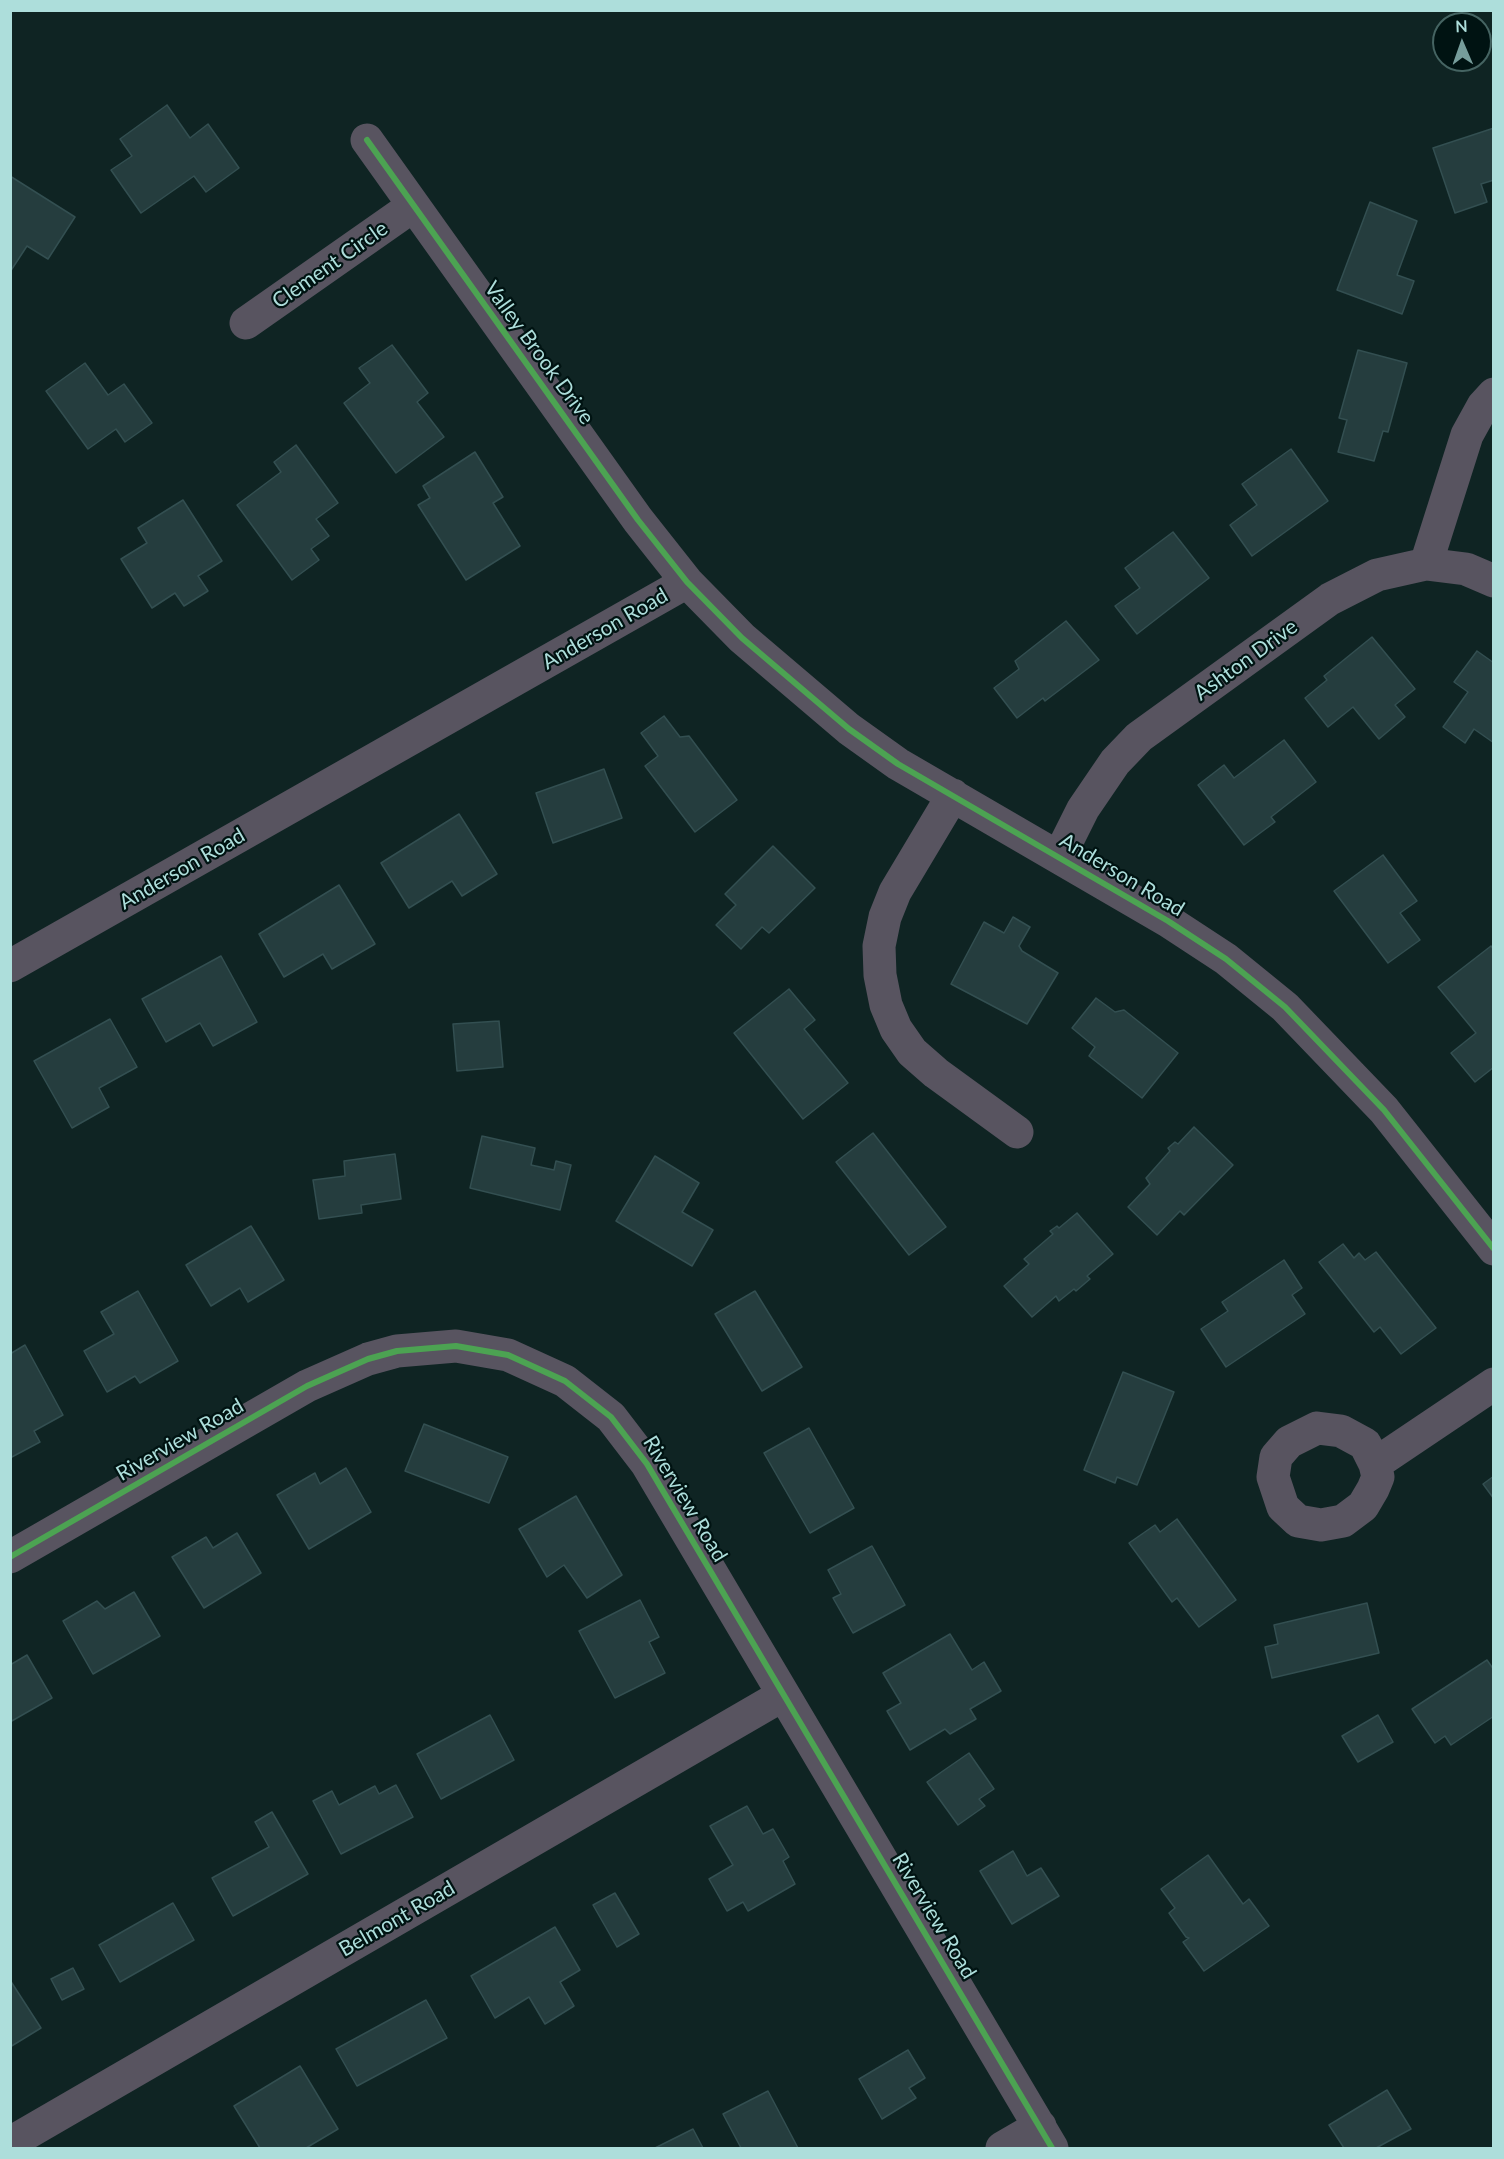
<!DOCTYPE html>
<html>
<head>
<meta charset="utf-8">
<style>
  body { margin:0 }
  #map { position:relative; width:1504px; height:2159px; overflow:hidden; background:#0f2423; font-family:Lato,sans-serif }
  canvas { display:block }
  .frame { position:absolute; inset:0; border:12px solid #addedb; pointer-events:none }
  .north { position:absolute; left:1432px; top:12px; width:60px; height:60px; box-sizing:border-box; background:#001312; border:2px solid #456462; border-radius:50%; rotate:358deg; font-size:16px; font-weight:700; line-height:24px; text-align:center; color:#addedb }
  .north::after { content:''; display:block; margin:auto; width:21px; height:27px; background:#769d9b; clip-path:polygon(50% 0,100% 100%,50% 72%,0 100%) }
</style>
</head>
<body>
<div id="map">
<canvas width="1504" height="2159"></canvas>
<div class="frame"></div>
<div class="north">N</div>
</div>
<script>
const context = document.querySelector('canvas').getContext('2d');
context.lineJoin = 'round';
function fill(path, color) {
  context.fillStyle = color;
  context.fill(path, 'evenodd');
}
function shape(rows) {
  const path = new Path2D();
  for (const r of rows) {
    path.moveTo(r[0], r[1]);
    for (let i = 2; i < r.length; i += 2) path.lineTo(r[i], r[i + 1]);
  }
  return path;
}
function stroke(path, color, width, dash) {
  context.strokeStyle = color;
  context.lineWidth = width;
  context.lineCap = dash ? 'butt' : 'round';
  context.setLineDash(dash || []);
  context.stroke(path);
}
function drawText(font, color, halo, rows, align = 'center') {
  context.font = font + ' Lato,sans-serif';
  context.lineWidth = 4.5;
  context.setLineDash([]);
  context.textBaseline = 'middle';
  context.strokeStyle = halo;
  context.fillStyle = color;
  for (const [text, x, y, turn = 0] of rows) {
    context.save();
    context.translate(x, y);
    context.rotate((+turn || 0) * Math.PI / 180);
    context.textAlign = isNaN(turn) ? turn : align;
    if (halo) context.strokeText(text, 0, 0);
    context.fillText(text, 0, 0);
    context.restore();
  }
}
const building = shape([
  [167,105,190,138,208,124,239,168,206,192,194,176,141,213,111,170,132,156,120,139,167,105],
  [1494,128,1494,180,1481,184,1487,202,1455,213,1433,148,1494,128],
  [10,176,75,217,48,259,27,246,10,272,10,176],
  [1370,202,1417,221,1397,275,1414,281,1402,314,1337,290,1370,202],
  [392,345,428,393,417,402,444,437,396,473,344,403,370,383,359,368,392,345],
  [1358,350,1407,363,1388,432,1383,431,1374,461,1338,452,1347,420,1339,418,1358,350],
  [85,363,108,395,124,384,152,423,125,442,116,429,88,449,46,391,85,363],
  [296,445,338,503,316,519,329,536,311,549,319,560,292,580,237,505,281,472,274,462,296,445],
  [1291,449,1328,501,1252,556,1230,525,1257,505,1242,484,1291,449],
  [475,452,503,497,493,503,520,546,466,580,418,505,430,498,423,486,475,452],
  [183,500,222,561,198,576,208,591,184,606,175,593,152,608,121,559,147,543,138,528,183,500],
  [1173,532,1209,578,1137,634,1115,606,1140,588,1125,568,1173,532],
  [1066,621,1099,660,1045,701,1043,698,1017,718,994,688,1019,669,1015,661,1066,621],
  [1372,637,1415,689,1395,705,1405,717,1379,739,1353,707,1328,727,1305,698,1327,680,1324,676,1372,637],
  [1477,651,1494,663,1494,743,1474,729,1465,743,1443,727,1468,692,1454,682,1477,651],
  [664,716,680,737,689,736,737,800,695,832,645,766,658,756,641,733,664,716],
  [1284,740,1316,782,1271,817,1275,822,1244,845,1198,785,1224,765,1234,778,1284,740],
  [604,769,622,818,553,843,536,793,604,769],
  [459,814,497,874,462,896,452,881,409,908,381,863,459,814],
  [773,846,815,888,769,933,762,927,741,949,716,925,736,905,725,894,773,846],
  [1383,855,1417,901,1400,913,1420,940,1388,963,1334,891,1383,855],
  [339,885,375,944,332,969,323,954,284,977,259,934,339,885],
  [1013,917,1030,927,1019,946,1022,951,1058,973,1027,1024,951,984,984,922,1004,933,1013,917],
  [1491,946,1494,950,1494,1067,1475,1082,1451,1053,1476,1033,1438,987,1491,946],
  [221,956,257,1022,213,1046,200,1023,166,1042,142,999,221,956],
  [789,989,815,1020,804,1029,848,1083,803,1119,734,1033,789,989],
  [1096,998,1115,1012,1124,1010,1178,1053,1142,1098,1089,1056,1095,1047,1072,1028,1096,998],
  [110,1019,137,1067,99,1088,109,1107,72,1128,34,1061,110,1019],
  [499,1021,503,1067,457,1071,453,1024,499,1021],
  [1194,1127,1233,1165,1184,1215,1180,1211,1157,1235,1128,1207,1150,1184,1146,1178,1170,1151,1168,1148,1175,1142,1178,1144,1194,1127],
  [873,1133,946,1227,909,1255,836,1162,873,1133],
  [482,1136,535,1148,531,1165,554,1170,556,1161,571,1165,560,1210,470,1188,482,1136],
  [395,1154,401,1199,361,1205,362,1213,319,1219,313,1180,345,1176,344,1161,395,1154],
  [655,1156,699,1183,682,1212,713,1230,692,1266,616,1221,655,1156],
  [1077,1213,1113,1254,1087,1276,1090,1279,1076,1291,1074,1289,1059,1301,1056,1296,1032,1317,1004,1286,1029,1264,1024,1259,1053,1234,1050,1231,1057,1226,1059,1228,1077,1213],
  [251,1226,284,1280,248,1302,240,1288,211,1306,186,1265,251,1226],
  [1343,1244,1354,1258,1359,1253,1365,1260,1376,1252,1436,1328,1401,1354,1380,1327,1374,1332,1319,1262,1343,1244],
  [1284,1260,1302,1288,1292,1295,1305,1314,1226,1367,1201,1329,1228,1311,1222,1302,1284,1260],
  [138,1291,178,1361,140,1383,135,1376,107,1392,84,1351,114,1334,101,1312,138,1291],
  [755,1291,802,1367,762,1391,715,1314,755,1291],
  [25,1345,63,1415,34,1431,40,1442,10,1458,10,1354,25,1345],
  [1123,1372,1174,1392,1137,1485,1117,1477,1115,1483,1084,1470,1123,1372],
  [424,1424,508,1457,489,1503,405,1471,424,1424],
  [809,1428,854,1508,810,1533,764,1453,809,1428],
  [346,1468,371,1512,309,1549,277,1495,315,1473,320,1484,346,1468],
  [1494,1476,1494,1499,1483,1484,1494,1476],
  [576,1496,622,1575,587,1598,564,1565,547,1577,519,1529,576,1496],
  [1177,1519,1236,1600,1199,1627,1177,1598,1172,1602,1129,1543,1155,1525,1160,1532,1177,1519],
  [237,1533,261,1573,204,1608,172,1557,206,1537,213,1548,237,1533],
  [872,1546,905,1605,853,1633,833,1598,841,1594,828,1570,872,1546],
  [134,1592,160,1636,93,1674,63,1621,97,1601,105,1609,134,1592],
  [640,1600,659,1637,649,1642,665,1673,615,1698,579,1631,640,1600],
  [1367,1603,1379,1653,1272,1678,1265,1647,1278,1644,1274,1625,1367,1603],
  [950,1634,972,1670,984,1662,1001,1691,970,1709,976,1719,950,1734,945,1729,910,1750,887,1711,901,1703,883,1673,950,1634],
  [27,1655,52,1698,10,1722,10,1665,27,1655],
  [1487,1660,1494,1670,1494,1716,1451,1745,1445,1736,1435,1743,1412,1709,1487,1660],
  [490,1715,514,1760,441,1799,417,1754,490,1715],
  [1378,1715,1393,1742,1358,1762,1342,1736,1378,1715],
  [969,1753,994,1789,979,1799,985,1806,958,1825,927,1782,969,1753],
  [396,1785,413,1817,341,1854,313,1801,332,1791,339,1805,375,1786,379,1794,396,1785],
  [747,1806,763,1834,773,1829,789,1857,783,1861,795,1884,748,1911,743,1902,727,1911,709,1879,733,1865,710,1826,747,1806],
  [272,1812,308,1874,233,1916,212,1878,269,1847,255,1822,272,1812],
  [1013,1851,1027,1876,1041,1868,1059,1896,1012,1924,980,1871,1013,1851],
  [1208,1855,1243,1904,1249,1899,1269,1926,1204,1971,1183,1942,1189,1938,1186,1937,1169,1913,1175,1908,1161,1889,1208,1855],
  [615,1893,639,1934,617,1947,593,1905,615,1893],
  [173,1903,194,1940,120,1982,99,1945,173,1903],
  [555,1927,580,1970,560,1982,574,2006,545,2024,529,1997,495,2018,471,1976,555,1927],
  [73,1968,84,1989,62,2000,51,1979,73,1968],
  [10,1980,41,2028,10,2047,10,1980],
  [426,2000,447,2038,357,2086,336,2049,426,2000],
  [908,2050,925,2078,909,2088,916,2098,882,2119,859,2079,908,2050],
  [300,2066,338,2129,306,2148,260,2148,234,2106,300,2066],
  [1387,2090,1411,2129,1376,2148,1344,2148,1329,2125,1387,2090],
  [768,2091,798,2148,741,2148,723,2114,768,2091],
  [693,2129,703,2148,655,2148,693,2129]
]);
fill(building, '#253d3e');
stroke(building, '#334f51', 1.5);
stroke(shape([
  [367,140,638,520,687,582,742,638,849,729,898,764,1168,921,1226,959,1285,1007,1384,1110,1494,1249],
  [246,323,413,206],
  [1426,564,1467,435,1483,406,1494,394],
  [953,795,895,892,885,917,879,946,880,975,886,1005,896,1029,912,1052,936,1073,1017,1132],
  [1059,857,1083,809,1115,762,1139,737,1330,599,1377,575,1426,564,1466,569,1494,581],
  [10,966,687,582],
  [1317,1428,1341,1431,1365,1444,1375,1464,1378,1477,1373,1489,1363,1506,1343,1521,1321,1525,1298,1521,1283,1507,1273,1477,1276,1457,1289,1442,1317,1428],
  [1375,1464,1494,1384],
  [10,1557,307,1386,368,1359,397,1351,456,1346,508,1355,565,1381,611,1417,647,1464,1052,2148],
  [10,2143,783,1695],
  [1002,2148,1040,2126]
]), '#585460', 33);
stroke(shape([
  [367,140,638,520,687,582,742,638,849,729,898,764,1168,921,1226,959,1285,1007,1384,1110,1494,1249],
  [10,1557,307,1386,368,1359,397,1351,456,1346,508,1355,565,1381,611,1417,647,1464,1052,2148]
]), '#4ca352', 6);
drawText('21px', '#addedb', '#001312', [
  ["Clement Circle",330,265,-35],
  ["Valley Brook Drive",539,353,54],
  ["Anderson Road",605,629,-30],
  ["Ashton Drive",1246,660,-36],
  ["Anderson Road",182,869,-30],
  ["Anderson Road",1122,875,31],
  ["Riverview Road",180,1440,-30],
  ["Riverview Road",685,1499,59],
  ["Riverview Road",934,1916,59],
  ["Belmont Road",397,1919,-30]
]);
</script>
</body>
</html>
